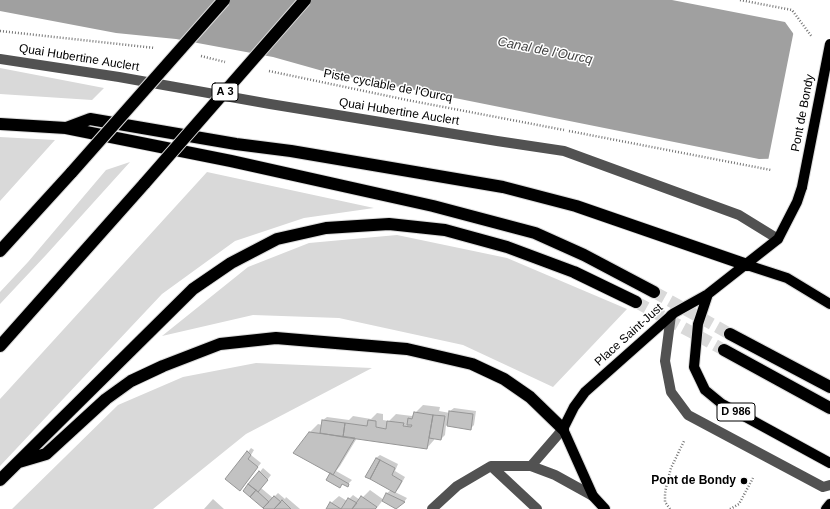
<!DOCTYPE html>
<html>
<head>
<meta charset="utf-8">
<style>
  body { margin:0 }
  canvas { display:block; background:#fff }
</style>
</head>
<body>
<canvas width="830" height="509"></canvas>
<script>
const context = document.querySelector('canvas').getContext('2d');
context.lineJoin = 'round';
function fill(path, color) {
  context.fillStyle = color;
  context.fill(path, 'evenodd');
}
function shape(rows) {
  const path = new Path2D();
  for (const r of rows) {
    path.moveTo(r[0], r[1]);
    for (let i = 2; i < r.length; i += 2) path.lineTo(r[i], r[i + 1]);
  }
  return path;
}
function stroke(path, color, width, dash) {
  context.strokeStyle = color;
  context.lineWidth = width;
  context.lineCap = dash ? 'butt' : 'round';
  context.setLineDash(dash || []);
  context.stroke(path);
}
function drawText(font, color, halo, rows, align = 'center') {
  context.font = font + ' Helvetica,sans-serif';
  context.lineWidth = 3;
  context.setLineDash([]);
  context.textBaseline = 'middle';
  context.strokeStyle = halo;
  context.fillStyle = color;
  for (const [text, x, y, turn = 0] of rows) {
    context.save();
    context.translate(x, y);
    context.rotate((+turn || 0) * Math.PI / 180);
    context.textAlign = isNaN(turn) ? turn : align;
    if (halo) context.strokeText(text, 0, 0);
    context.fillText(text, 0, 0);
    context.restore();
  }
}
fill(shape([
  [0,68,104,88,92,100,0,94],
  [0,137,55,140,0,201],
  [130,162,46,255,0,304,0,292,28,262,106,170],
  [207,172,374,208,304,218,235,241,162,294,0,466,0,399,11,387],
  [397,235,507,258,627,309,553,387,463,345,339,318,253,315,162,336,248,267,309,243],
  [256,363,372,368,246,434,153,509,12,509,118,405,183,377]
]), '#d9d9d9');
fill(shape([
  [0,0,672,0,785,22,813,61,801,158,759,159,330,73,273,57,176,39,116,33,0,11]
]), '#a0a0a0');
fill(shape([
  [794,30,814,59,830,61,830,167,801,160,768,161]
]), '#fff');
fill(shape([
  [423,405,440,407,439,411,450,413,450,411,454,408,476,411,474,425,470,429,446,425,445,435,441,439,435,438,434,440,427,448,357,438,340,466,336,471,352,480,347,485,343,483,340,486,330,474,310,432,318,424,322,425,323,420,327,417,349,420,353,416,371,419,377,413,383,414,383,420,389,421,396,414,412,416],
  [251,448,254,450,251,455,261,463,243,486,227,479],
  [380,455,398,464,395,471,405,477,399,488,395,492,407,498,404,502,383,500,376,509,327,509,331,503,339,496,347,501,353,495,360,500,370,490,384,500,387,493,391,490,376,458],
  [263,468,271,475,261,488,273,498,278,493,285,499,286,497,300,509,266,509,245,490],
  [213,499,224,509,204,509]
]), '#0003');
const building = shape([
  [449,411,473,414,471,430,447,426,449,411],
  [414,412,433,415,427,449,343,437,345,423,367,426,368,420,376,421,376,427,386,429,387,421,404,423,403,426,411,427,412,425,407,425,408,418,412,419,414,412],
  [433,415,445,416,441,440,429,438,433,415],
  [322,420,345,423,343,437,320,433,322,420],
  [309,432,355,438,333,475,293,453,309,432],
  [247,451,251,455,248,459,258,467,240,491,225,479,247,451],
  [376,458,380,460,370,479,365,477,376,458],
  [380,460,395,468,392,475,402,481,395,493,370,479,380,460],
  [259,471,268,480,258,492,248,484,259,471],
  [330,473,349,484,348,487,342,484,340,488,326,480,330,473],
  [248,484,256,490,250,497,243,491,248,484],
  [256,490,269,502,263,508,250,497,256,490],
  [386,493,405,502,396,509,382,501,386,493],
  [274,496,281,502,274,509,264,509,263,508,274,496],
  [361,496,377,507,375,509,352,509,361,496],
  [348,498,357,503,352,509,341,509,348,498],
  [282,500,291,509,274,509,282,500],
  [330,502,341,509,326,509,330,502]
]);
fill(building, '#c2c2c2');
stroke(building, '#969696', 1);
stroke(shape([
  [654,292,730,334],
  [636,302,724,350]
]), '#d9d9d9', 12, [12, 6]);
const major = shape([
  [747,265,787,278,830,304],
  [708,294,698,324,694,367,705,390,722,404,830,463],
  [605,509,593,496,563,429,574,407,585,392,674,313,708,294,778,239,797,202,802,187],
  [826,509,830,504]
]);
const highway = shape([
  [0,124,66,128,231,161,433,206,535,233,584,255,654,292],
  [66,128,90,119,236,144,291,151,503,187,576,206,747,265],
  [0,251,72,172],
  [730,334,830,387],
  [0,346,145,183],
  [724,350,830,408],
  [19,462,46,454,106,399,131,381,163,366,220,344,276,338,407,349,472,364,504,379,530,397,563,429],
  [0,480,193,289,231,263,277,239,326,228,389,224,445,230,507,247,574,272,636,302]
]);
stroke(major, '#dbdbdb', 12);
stroke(highway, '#dbdbdb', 14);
stroke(shape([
  [740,0,792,10,812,37],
  [0,31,155,48],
  [201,56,225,62],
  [269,71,407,100,564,130],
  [569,131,771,170],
  [670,509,665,502,665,493,667,483,671,468,684,441],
  [730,509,739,504,753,478]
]), '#747474', 2.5, [1, 2]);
stroke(shape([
  [0,59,119,77,270,104,497,141,564,151,739,215,778,239],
  [671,315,665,361,671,392,688,415,823,487,830,485],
  [491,466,537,509],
  [531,466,563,429],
  [432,509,457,486,491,466,531,466,555,475,593,496]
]), '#525252', 10);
stroke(major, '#000', 10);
stroke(highway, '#000', 12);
const majorBridge = shape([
  [802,187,830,44]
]);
const highwayBridge = shape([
  [72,172,224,0],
  [145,183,305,0]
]);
stroke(majorBridge, '#dbdbdb', 12, []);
stroke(highwayBridge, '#dbdbdb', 14, []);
stroke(majorBridge, '#000', 10);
stroke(highwayBridge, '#000', 12);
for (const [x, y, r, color] of [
  [744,481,4,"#000"]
]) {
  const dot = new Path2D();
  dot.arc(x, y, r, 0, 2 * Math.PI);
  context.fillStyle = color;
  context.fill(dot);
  stroke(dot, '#fff', 1.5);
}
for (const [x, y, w] of [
  [225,92,26],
  [736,412,38]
]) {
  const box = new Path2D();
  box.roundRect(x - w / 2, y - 9, w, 18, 3);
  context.fillStyle = '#fff';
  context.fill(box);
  stroke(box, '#000', 1);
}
drawText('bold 11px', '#000', null, [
  ["A 3",225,92],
  ["D 986",736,412]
]);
drawText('12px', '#000', '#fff', [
  ["Quai Hubertine Auclert",79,58,9],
  ["Piste cyclable de l'Ourcq",388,86,11],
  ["Quai Hubertine Auclert",399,112,9],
  ["Pont de Bondy",803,113,-79],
  ["Place Saint-Just",629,335,-42]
]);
drawText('bold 12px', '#000', '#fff', [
  ["Pont de Bondy",736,481]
], 'right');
drawText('italic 13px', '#414141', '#fff', [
  ["Canal de l'Ourcq",545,51,11]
]);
</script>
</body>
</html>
